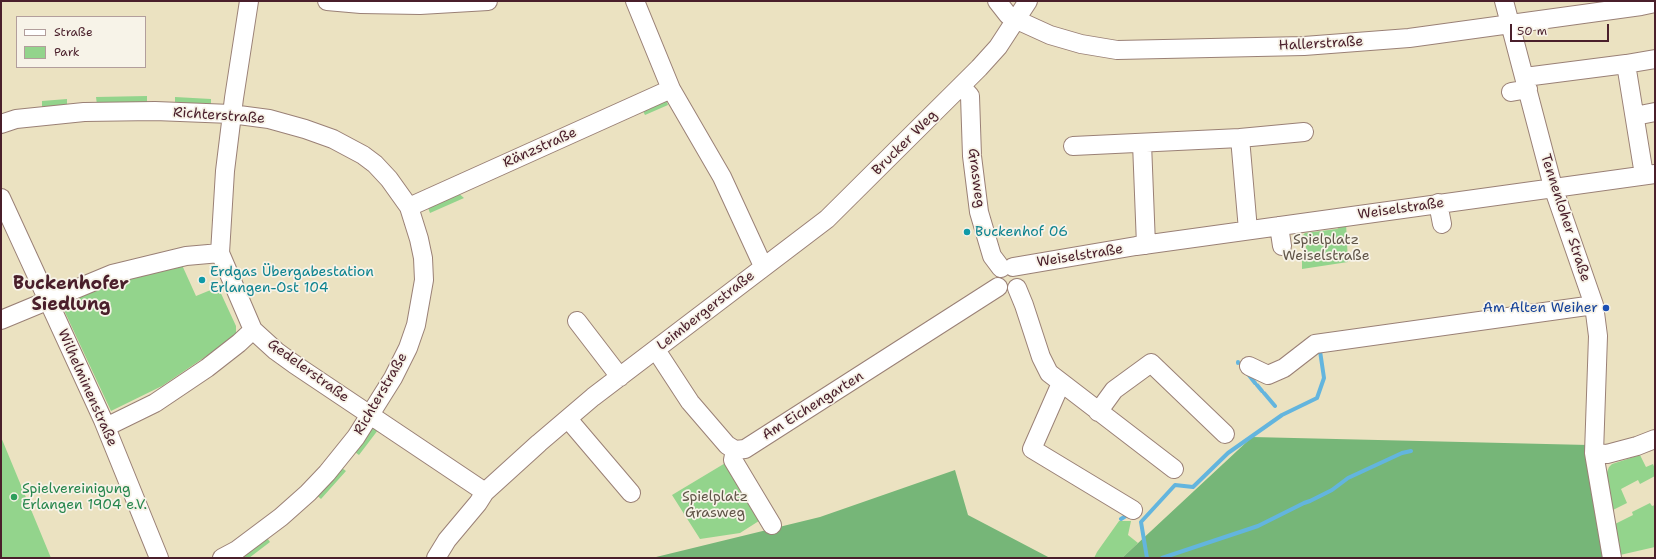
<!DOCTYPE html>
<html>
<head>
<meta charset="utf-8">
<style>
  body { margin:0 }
  #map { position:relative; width:1656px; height:559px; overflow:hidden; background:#ebe2c1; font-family:"Shantell Sans",sans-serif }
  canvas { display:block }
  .frame { position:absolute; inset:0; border:2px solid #4a1f2b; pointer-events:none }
  .legend { position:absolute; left:16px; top:16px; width:130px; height:52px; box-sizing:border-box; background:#f7f3e8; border:1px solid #b29e9c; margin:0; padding:5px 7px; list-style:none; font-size:12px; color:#4a1f2b }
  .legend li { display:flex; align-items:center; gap:8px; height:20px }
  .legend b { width:20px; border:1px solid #b29e9c }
  .scale { position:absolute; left:1510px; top:24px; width:99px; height:18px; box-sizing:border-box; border:2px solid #4a1f2b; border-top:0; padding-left:5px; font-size:12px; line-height:14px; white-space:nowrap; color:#4a1f2b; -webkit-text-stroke:3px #f7f3e8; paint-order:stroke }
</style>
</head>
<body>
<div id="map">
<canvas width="1656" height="559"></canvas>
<div class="frame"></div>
<ul class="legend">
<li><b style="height:5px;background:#fff"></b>Straße</li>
<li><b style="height:11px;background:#93d48c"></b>Park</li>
</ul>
<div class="scale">50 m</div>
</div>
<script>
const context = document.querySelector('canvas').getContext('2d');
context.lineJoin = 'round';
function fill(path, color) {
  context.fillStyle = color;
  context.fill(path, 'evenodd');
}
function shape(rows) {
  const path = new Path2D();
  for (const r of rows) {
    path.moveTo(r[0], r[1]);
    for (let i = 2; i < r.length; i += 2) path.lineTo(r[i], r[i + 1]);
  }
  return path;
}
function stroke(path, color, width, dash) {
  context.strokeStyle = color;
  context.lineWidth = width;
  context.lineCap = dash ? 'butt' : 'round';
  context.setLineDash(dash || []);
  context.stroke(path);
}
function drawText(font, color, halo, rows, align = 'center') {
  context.font = font + ' "Shantell Sans",sans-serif';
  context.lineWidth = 3.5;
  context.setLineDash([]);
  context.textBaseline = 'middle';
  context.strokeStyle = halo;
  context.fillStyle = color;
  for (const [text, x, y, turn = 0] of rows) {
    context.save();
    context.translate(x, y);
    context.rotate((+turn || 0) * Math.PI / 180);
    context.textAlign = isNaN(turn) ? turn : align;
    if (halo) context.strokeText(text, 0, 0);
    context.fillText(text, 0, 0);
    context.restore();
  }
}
fill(shape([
  [147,96,147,105,97,105,96,97],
  [175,97,211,99,211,108,175,105],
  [67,99,67,107,42,110,42,101],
  [666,100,668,105,645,115,642,109],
  [457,192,464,198,430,213,427,205],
  [1346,223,1348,262,1302,269,1302,254,1306,251,1306,244,1302,242,1302,236,1305,233,1337,229],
  [182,265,196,296,218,287,236,326,236,336,162,386,111,411,63,308,66,302,116,282],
  [370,426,378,430,359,455,352,450],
  [1,437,51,558,1,558],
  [1640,455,1646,467,1653,464,1655,469,1655,476,1640,484,1638,480,1621,489,1627,503,1611,511,1606,475,1609,467,1612,464],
  [727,462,762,519,740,533,700,539,672,495],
  [339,466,346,471,321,499,314,493],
  [1650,503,1652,506,1655,505,1655,547,1620,555,1613,525,1633,515,1632,512],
  [1119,521,1131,521,1128,535,1138,543,1122,558,1094,558,1097,552],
  [265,535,270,542,249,558,246,558,242,552]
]), '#93d48c');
fill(shape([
  [1252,437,1588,445,1605,558,1122,558],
  [955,470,968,515,1050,558,652,558,820,517]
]), '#76b678');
stroke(shape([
  [1238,363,1238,362],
  [1248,374,1255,383],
  [1257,385,1262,391],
  [1264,393,1275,406],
  [1121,519,1129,514],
  [1147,558,1141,522,1175,485,1193,487,1228,453,1282,415,1317,398,1324,378,1320,351],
  [1162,558,1258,526,1304,503,1310,501,1332,490,1348,478,1402,453,1411,451]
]), '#63b5de', 4);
const minor = shape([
  [249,1,234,98,225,171,220,253,253,330,276,351,294,364,485,492],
  [327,1,361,4,420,5,488,1],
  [635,1,671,89,722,177,763,266],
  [997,1,1008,15,1017,20,1050,35,1081,44,1117,50,1304,46,1409,38,1641,6,1655,3],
  [1504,1,1553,187,1594,305,1598,336,1594,453,1612,558],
  [1626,64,1655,59],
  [1525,77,1626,64,1644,175],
  [962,87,970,96,972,156,979,212,992,256,1001,268],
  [1511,92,1528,89],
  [1635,116,1655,112],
  [1,124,16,119,84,112,155,111,231,114,269,119,305,129,333,139,363,155,375,164,389,179,409,207,419,239,423,258,424,280,416,325,408,348,393,378,356,437,327,473,308,493,281,517,237,550,222,558],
  [1240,138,1304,132],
  [1142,143,1146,245],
  [1073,146,1240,138,1248,230],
  [1,198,103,420,159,558],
  [1438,203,1442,224],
  [409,207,671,89],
  [1279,226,1282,246],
  [1013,267,1136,246,1655,174],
  [1017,288,1024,305,1041,357,1049,373,1174,469],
  [1,320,112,274,186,256,220,253],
  [577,321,620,377],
  [656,350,690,402,727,445,735,450,745,449,998,287],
  [1249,366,1268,375,1284,368,1315,344,1594,305],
  [1061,383,1032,449,1133,510],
  [1098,412,1114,390,1151,363,1225,434],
  [568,419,631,493],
  [106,427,155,403,207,368,239,343,253,330],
  [735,450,733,460,772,525],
  [1594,453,1607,454,1637,446,1655,439],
  [436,558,447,540,478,503,485,492,539,443,593,397,827,219,979,68,998,47,1028,1]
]);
stroke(minor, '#9a8076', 20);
stroke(minor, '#fff', 18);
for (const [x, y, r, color] of [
  [967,232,4,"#0f9aa8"],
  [202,280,4,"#0f9aa8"],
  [1606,308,4,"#1a4fb4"],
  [14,497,4,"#2e9e5b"]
]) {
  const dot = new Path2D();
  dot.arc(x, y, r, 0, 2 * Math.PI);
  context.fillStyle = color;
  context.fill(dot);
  stroke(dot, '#f7f3e8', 1.5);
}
drawText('14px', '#4a1f2b', '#f7f3e8', [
  ["Hallerstraße",1321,44,-3],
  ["Richterstraße",219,116,4],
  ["Brucker Weg",905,143,-45],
  ["Ränzstraße",540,148,-24],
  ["Grasweg",976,178,83],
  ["Weiselstraße",1401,209,-8],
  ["Tennenloher Straße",1565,218,72],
  ["Weiselstraße",1080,256,-9],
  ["Leimbergerstraße",706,311,-38],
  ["Gedelerstraße",308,371,36],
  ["Wilhelminenstraße",87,388,66],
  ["Richterstraße",381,394,-60],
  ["Am Eichengarten",813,406,-32]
]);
drawText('14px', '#0d838f', '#f7f3e8', [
  ["Buckenhof 06",975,232],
  ["Erdgas Übergabestation",210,272],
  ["Erlangen-Ost 104",210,288]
], 'left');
drawText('14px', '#605548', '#f7f3e8', [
  ["Spielplatz",1326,240],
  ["Weiselstraße",1326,256],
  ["Spielplatz",715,497],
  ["Grasweg",715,513]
]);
drawText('14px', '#164399', '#f7f3e8', [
  ["Am Alten Weiher",1598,308]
], 'right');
drawText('14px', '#27864d', '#f7f3e8', [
  ["Spielvereinigung",22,489],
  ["Erlangen 1904 e.V.",22,505]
], 'left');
drawText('bold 18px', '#4a1f2b', '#f7f3e8', [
  ["Buckenhofer",71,284],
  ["Siedlung",71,305]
]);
</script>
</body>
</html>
